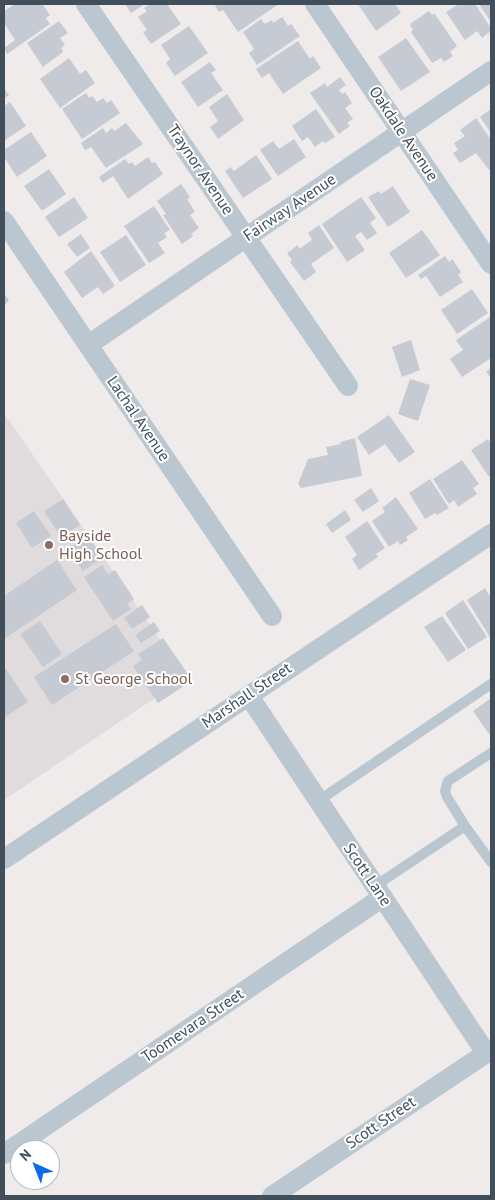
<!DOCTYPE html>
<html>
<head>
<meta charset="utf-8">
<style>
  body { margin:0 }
  #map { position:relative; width:495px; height:1200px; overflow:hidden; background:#efebeb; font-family:"PT Sans",sans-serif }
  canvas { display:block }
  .frame { position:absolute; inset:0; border:5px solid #424f5a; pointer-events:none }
  .north { position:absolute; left:10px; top:1140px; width:50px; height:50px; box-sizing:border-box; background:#fff; border:1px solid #b3b9bd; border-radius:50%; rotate:316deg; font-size:14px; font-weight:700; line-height:20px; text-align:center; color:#424f5a }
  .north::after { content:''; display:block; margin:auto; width:18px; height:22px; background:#0a6ce9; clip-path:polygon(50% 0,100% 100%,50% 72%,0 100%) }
</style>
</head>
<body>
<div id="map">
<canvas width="495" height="1200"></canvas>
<div class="frame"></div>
<div class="north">N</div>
</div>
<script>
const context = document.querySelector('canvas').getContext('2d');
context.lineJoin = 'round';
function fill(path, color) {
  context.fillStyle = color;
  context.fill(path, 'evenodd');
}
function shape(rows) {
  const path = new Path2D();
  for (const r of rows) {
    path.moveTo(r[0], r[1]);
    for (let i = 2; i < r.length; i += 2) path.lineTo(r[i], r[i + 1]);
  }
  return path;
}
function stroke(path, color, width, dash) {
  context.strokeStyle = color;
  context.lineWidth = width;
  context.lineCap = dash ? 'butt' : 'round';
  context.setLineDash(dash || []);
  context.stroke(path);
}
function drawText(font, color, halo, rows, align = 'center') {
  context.font = font + ' "PT Sans",sans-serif';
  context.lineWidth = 4;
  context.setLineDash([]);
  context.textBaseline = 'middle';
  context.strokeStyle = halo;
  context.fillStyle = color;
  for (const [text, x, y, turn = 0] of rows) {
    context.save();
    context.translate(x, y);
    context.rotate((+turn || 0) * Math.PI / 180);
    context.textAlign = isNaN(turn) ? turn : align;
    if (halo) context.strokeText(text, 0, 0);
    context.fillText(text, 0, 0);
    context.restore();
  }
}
fill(shape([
  [4,413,186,677,4,800]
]), '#e0dcdd');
fill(shape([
  [15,4,45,4,43,5,50,15,46,18,50,24,7,54,4,48,15,40,4,23,4,11],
  [125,4,145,4,131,13],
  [150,4,167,4,181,24,151,44,143,32,147,30,138,17,147,11,144,8],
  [218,4,279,4,238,32,223,10,219,12,215,6],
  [358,4,395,4,401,13,376,31],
  [459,4,475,4,491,28,491,31,482,38,477,31,465,40,446,12],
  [479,4,491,4,491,22],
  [429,11,432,15,434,13,457,46,450,52,453,56,444,62,441,58,432,63,411,32,413,30,410,24],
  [282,17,288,26,291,24,300,36,257,65,249,53,254,49,243,32,261,19,265,24,272,20,273,23],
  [59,21,68,33,60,38,65,45,61,48,63,52,43,67,27,43],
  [189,26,208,53,175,76,166,63,170,59,161,45],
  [406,38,430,72,401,91,378,57],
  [298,41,310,59,313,56,321,68,283,94,269,73,262,78,256,69],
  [69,58,80,74,86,70,95,83,60,108,40,79],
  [210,62,216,70,211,73,223,90,198,107,181,82],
  [340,77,346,85,339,90,342,94,345,92,352,103,345,108,353,119,347,123,350,126,339,134,310,93,325,83,327,87],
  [4,88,9,95,4,99],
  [86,93,89,98,92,96,97,102,103,98,107,103,111,100,120,113,82,139,62,109],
  [227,94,244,120,218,139,210,127,218,121,209,107],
  [10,102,26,126,4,141,4,106],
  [316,109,335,137,325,143,323,141,315,147,308,137,302,141,292,126],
  [491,109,491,133,480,117],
  [476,118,491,140,491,169,489,170,476,153,460,163,453,153,458,150,454,143,465,136,460,130],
  [126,123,143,144,106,168,91,147,85,150,81,143,103,128,106,133,112,128,114,131],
  [31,132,47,156,17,177,4,157,4,150],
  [294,139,306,157,278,176,260,150,273,141,279,149],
  [256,155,272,179,243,198,225,171,231,167,234,171],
  [148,157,152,163,155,162,163,174,128,199,113,176,103,183,99,177,125,159,129,164,132,162,135,166],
  [49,169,66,194,42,211,24,186],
  [181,184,190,197,187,199,195,212,190,215,199,228,191,234,193,236,182,244,163,215,166,214,157,201],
  [393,186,410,212,388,227,368,197,379,191,381,194],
  [74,197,88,218,59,237,45,217],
  [361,197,376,218,370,223,377,233,367,240,361,232,355,236,365,250,347,262,322,224],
  [154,206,170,230,164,233,167,237,158,243,165,253,149,263,124,226],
  [319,225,334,248,311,264,316,272,304,281,290,262,292,260,287,253,298,245,299,249,312,240,308,233],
  [422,230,440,255,406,278,389,253],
  [81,234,90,248,77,257,67,244],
  [126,235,146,265,120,282,100,252],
  [91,251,115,286,103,294,98,287,82,298,64,272],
  [445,256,449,262,452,259,461,272,458,275,463,282,440,297,426,276,421,279,418,275],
  [472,289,488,313,457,334,441,310],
  [4,293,9,301,4,305],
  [490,317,491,358,462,377,450,359,463,350,456,340],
  [411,340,420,370,402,377,392,347],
  [491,368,491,378,486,372],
  [410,379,430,385,418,421,398,414],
  [389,415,415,452,399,463,385,444,369,455,357,437],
  [355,438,362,476,301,488,298,484,308,459,328,455,326,447,341,444,340,442],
  [488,439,491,444,491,475,489,477,471,450],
  [462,460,479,484,473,488,477,494,458,507,454,500,449,504,433,479],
  [430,479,449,508,437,515,435,513,425,519,409,493],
  [371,488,379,501,363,512,354,500],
  [396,497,418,529,406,537,408,540,400,545,398,541,389,547,372,521,385,512,382,508],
  [63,499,80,525,61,537,44,511],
  [345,510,351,520,332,533,326,524],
  [34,511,51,536,32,548,16,523],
  [367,521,385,548,376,554,378,557,359,570,352,559,357,555,345,537],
  [88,536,103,558,83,571,68,549],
  [57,560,77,590,4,639,4,596],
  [102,565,108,574,115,570,134,599,127,604,131,609,113,621,84,577],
  [485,588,491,598,491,639,467,600],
  [463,600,487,637,468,649,445,613],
  [142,605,150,617,132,629,124,618],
  [442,616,466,650,448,662,424,627],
  [40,621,62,654,43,667,20,634],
  [154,622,160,631,141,643,135,635],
  [116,624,134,651,52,705,34,677],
  [163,638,188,674,183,677,187,684,158,703,133,666,142,660,138,654],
  [4,666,28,702,5,717,4,715],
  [491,698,491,732,489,734,473,711]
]), '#c6cad2');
stroke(shape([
  [318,801,491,684],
  [465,826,491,862],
  [375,886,465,826,447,797,445,791,448,781,491,753]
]), '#bac6d0', 10);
stroke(shape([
  [86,4,348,386],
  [315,4,491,264],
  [4,221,272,616],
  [88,345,491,71],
  [249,696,486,1053],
  [4,859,491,534],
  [4,1154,383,897],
  [272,1196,491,1050]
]), '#bac6d0', 20);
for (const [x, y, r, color] of [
  [49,545,5,"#8d6e63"],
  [65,679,5,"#8d6e63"]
]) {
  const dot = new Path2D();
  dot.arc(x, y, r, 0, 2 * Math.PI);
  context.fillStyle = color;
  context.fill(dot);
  stroke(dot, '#fff', 2);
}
drawText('16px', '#424f5a', '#fff', [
  ["Oakdale Avenue",403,134,56],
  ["Traynor Avenue",200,170,56],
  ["Fairway Avenue",290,208,-34],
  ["Lachal Avenue",138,419,56],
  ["Marshall Street",247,696,-34],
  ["Scott Lane",367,875,56],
  ["Toomevara Street",193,1026,-34],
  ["Scott Street",381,1123,-34]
]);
drawText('16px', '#785e54', '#fff', [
  ["Bayside",59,536],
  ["High School",59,554],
  ["St George School",75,679]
], 'left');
</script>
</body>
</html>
